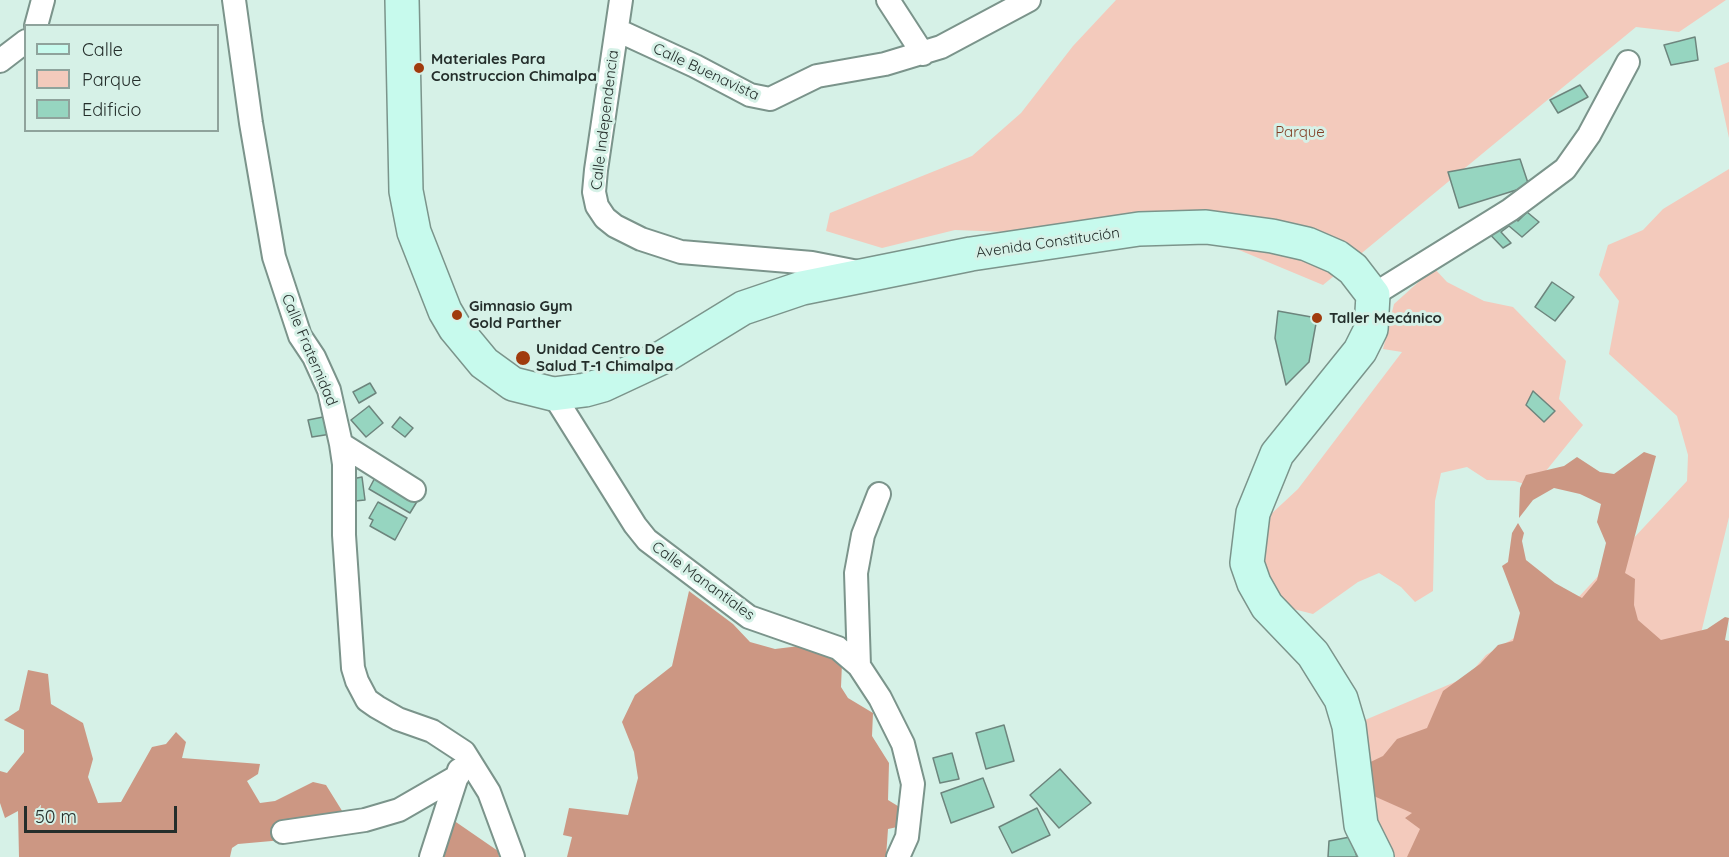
<!DOCTYPE html>
<html>
<head>
<meta charset="utf-8">
<style>
  body { margin:0 }
  #map { position:relative; width:1729px; height:857px; overflow:hidden; background:#d6f1e7; font-family:Quicksand,sans-serif }
  canvas { display:block }
  .legend { position:absolute; left:24px; top:24px; width:195px; height:108px; box-sizing:border-box; background:#d6f1e7; border:2px solid #8fa39c; margin:0; padding:8px 10px; list-style:none; font-size:18px; color:#242e2b }
  .legend li { display:flex; align-items:center; gap:12px; height:30px }
  .legend b { width:30px; border:2px solid #8fa39c }
  .scale { position:absolute; left:24px; top:806px; width:153px; height:27px; box-sizing:border-box; border:3px solid #242e2b; border-top:0; padding-left:8px; font-size:18px; line-height:21px; white-space:nowrap; color:#242e2b; -webkit-text-stroke:4px #d6f1e7; paint-order:stroke }
</style>
</head>
<body>
<div id="map">
<canvas width="1729" height="857"></canvas>
<ul class="legend">
<li><b style="height:8px;background:#c7faed"></b>Calle</li>
<li><b style="height:16px;background:#f3cabc"></b>Parque</li>
<li><b style="height:16px;background:#96d5c0"></b>Edificio</li>
</ul>
<div class="scale">50 m</div>
</div>
<script>
const context = document.querySelector('canvas').getContext('2d');
context.lineJoin = 'round';
function fill(path, color) {
  context.fillStyle = color;
  context.fill(path, 'evenodd');
}
function shape(rows) {
  const path = new Path2D();
  for (const r of rows) {
    path.moveTo(r[0], r[1]);
    for (let i = 2; i < r.length; i += 2) path.lineTo(r[i], r[i + 1]);
  }
  return path;
}
function stroke(path, color, width, dash) {
  context.strokeStyle = color;
  context.lineWidth = width;
  context.lineCap = dash ? 'butt' : 'round';
  context.setLineDash(dash || []);
  context.stroke(path);
}
function drawText(font, color, halo, rows, align = 'center') {
  context.font = font + ' Quicksand,sans-serif';
  context.lineWidth = 6;
  context.setLineDash([]);
  context.textBaseline = 'middle';
  context.strokeStyle = halo;
  context.fillStyle = color;
  for (const [text, x, y, turn = 0] of rows) {
    context.save();
    context.translate(x, y);
    context.rotate((+turn || 0) * Math.PI / 180);
    context.textAlign = isNaN(turn) ? turn : align;
    if (halo) context.strokeText(text, 0, 0);
    context.fillText(text, 0, 0);
    context.restore();
  }
}
fill(shape([
  [1116,0,1726,0,1679,32,1636,27,1323,285,1215,240,955,230,882,248,826,231,830,213,972,156,1021,113,1073,46],
  [1729,62,1729,138,1714,68],
  [1729,169,1729,517,1647,857,1368,857,1350,734,1365,720,1467,677,1486,655,1574,602,1687,481,1688,455,1677,416,1609,354,1619,301,1599,275,1608,245,1643,230,1663,209],
  [1434,268,1447,282,1484,301,1513,307,1566,361,1559,399,1583,425,1533,487,1515,481,1487,480,1467,467,1441,473,1435,501,1433,591,1415,602,1401,587,1379,573,1358,582,1313,614,1258,600,1255,529,1298,489,1402,352,1383,349,1394,304]
]), '#f3cabc');
fill(shape([
  [1644,452,1656,456,1625,573,1635,579,1634,605,1638,620,1661,640,1707,629,1725,617,1729,618,1725,640,1729,641,1729,857,1407,857,1420,829,1405,818,1412,813,1349,785,1358,768,1383,756,1397,739,1427,728,1443,691,1480,664,1498,645,1513,641,1520,613,1502,566,1508,562,1512,533,1518,523,1524,533,1522,541,1526,560,1555,583,1582,598,1597,580,1606,543,1597,522,1601,504,1580,494,1554,488,1533,500,1519,518,1520,488,1526,475,1564,466,1577,457,1600,472,1614,474],
  [689,591,733,624,750,642,775,649,832,642,842,663,841,687,848,698,873,713,872,736,889,763,888,800,911,814,902,826,888,829,886,857,567,857,572,837,563,835,569,808,628,815,638,778,634,752,622,722,635,695,672,666],
  [28,670,48,674,51,704,83,723,93,759,88,777,98,803,121,802,152,747,166,744,176,732,186,742,182,758,260,764,258,774,247,781,260,803,275,801,313,782,326,785,349,822,283,840,238,844,232,848,230,857,19,857,18,811,5,818,0,803,0,771,7,773,24,752,24,730,4,720,19,710],
  [453,820,498,851,499,857,420,857,425,845]
]), '#cc9783');
const building = shape([
  [1695,37,1698,60,1671,65,1664,45,1695,37],
  [1580,85,1588,97,1558,113,1550,100,1580,85],
  [1520,159,1529,186,1459,208,1448,172,1520,159],
  [1527,212,1539,222,1522,237,1509,226,1501,232,1511,243,1503,248,1480,224,1515,217,1518,221,1527,212],
  [1552,282,1574,297,1555,321,1535,307,1552,282],
  [1278,311,1317,318,1309,362,1286,385,1275,338,1278,311],
  [370,383,376,393,359,403,353,392,370,383],
  [1533,391,1555,411,1544,422,1526,405,1533,391],
  [369,406,383,423,366,437,351,420,369,406],
  [328,416,331,434,312,437,308,420,328,416],
  [400,417,413,428,405,437,392,427,400,417],
  [379,470,421,495,410,513,369,489,379,470],
  [362,477,365,500,355,501,352,479,362,477],
  [378,502,407,518,395,540,370,526,373,520,369,518,378,502],
  [1004,725,1014,761,986,769,976,733,1004,725],
  [952,753,959,779,940,783,933,758,952,753],
  [1060,769,1091,803,1059,828,1030,795,1060,769],
  [983,778,994,807,951,823,941,793,983,778],
  [1037,808,1050,835,1012,853,999,827,1037,808],
  [1350,837,1357,857,1328,857,1329,841,1350,837]
]);
fill(building, '#96d5c0');
stroke(building, '#6d857d', 1.5);
const minor = shape([
  [234,0,251,123,274,257,300,336,314,357,329,390,341,444,344,464,344,535,353,668,357,681,367,700,377,707,398,719,432,731,464,752,489,792,513,857],
  [621,0,596,170,594,192,597,206,605,218,615,226,641,239,681,252,812,263,858,272],
  [888,0,923,54],
  [36,26,43,0],
  [617,30,695,66,750,95,770,99,817,76,885,64,941,47,1029,0],
  [0,61,26,41],
  [1373,295,1510,210,1565,169,1589,135,1628,62],
  [553,394,635,525,647,540,749,617,838,648,859,666,880,698,903,744,913,784,907,837,898,857],
  [341,444,414,490],
  [859,666,856,573,863,535,879,494],
  [283,832,365,820,399,810,458,776],
  [431,857,459,770]
]);
const secondary = shape([
  [402,0,406,191,414,232,445,311,455,328,484,363,513,384,553,394,585,390,603,385,663,357,743,308,802,288,971,254,1139,229,1206,227,1272,236,1307,244,1337,257,1353,269,1373,295,1371,329,1360,351,1277,454,1253,513,1247,563,1254,583,1267,606,1313,654,1341,699,1349,726,1361,825,1377,857]
]);
stroke(minor, '#7b948b', 26);
stroke(secondary, '#7b948b', 36);
stroke(minor, '#fff', 22);
stroke(secondary, '#c7faed', 33);
for (const [x, y, r, color] of [
  [419,68,6,"#a03b0d"],
  [457,315,6,"#a03b0d"],
  [1317,318,6,"#a03b0d"],
  [523,358,8,"#a03b0d"]
]) {
  const dot = new Path2D();
  dot.arc(x, y, r, 0, 2 * Math.PI);
  context.fillStyle = color;
  context.fill(dot);
  stroke(dot, '#d6f1e7', 2);
}
drawText('bold 15px', '#242e2b', '#d6f1e7', [
  ["Materiales Para",431,59],
  ["Construccion Chimalpa",431,76],
  ["Gimnasio Gym",469,306],
  ["Gold Parther",469,323],
  ["Taller Mecánico",1329,318],
  ["Unidad Centro De",536,349],
  ["Salud T-1 Chimalpa",536,366]
], 'left');
drawText('15px', '#242e2b', '#d6f1e7', [
  ["Calle Buenavista",706,72,25],
  ["Calle Independencia",605,120,-83],
  ["Avenida Constitución",1048,243,-8],
  ["Calle Fraternidad",309,350,67],
  ["Calle Manantiales",703,581,36]
]);
drawText('15px', '#813e24', '#d6f1e7', [
  ["Parque",1300,132]
]);
</script>
</body>
</html>
